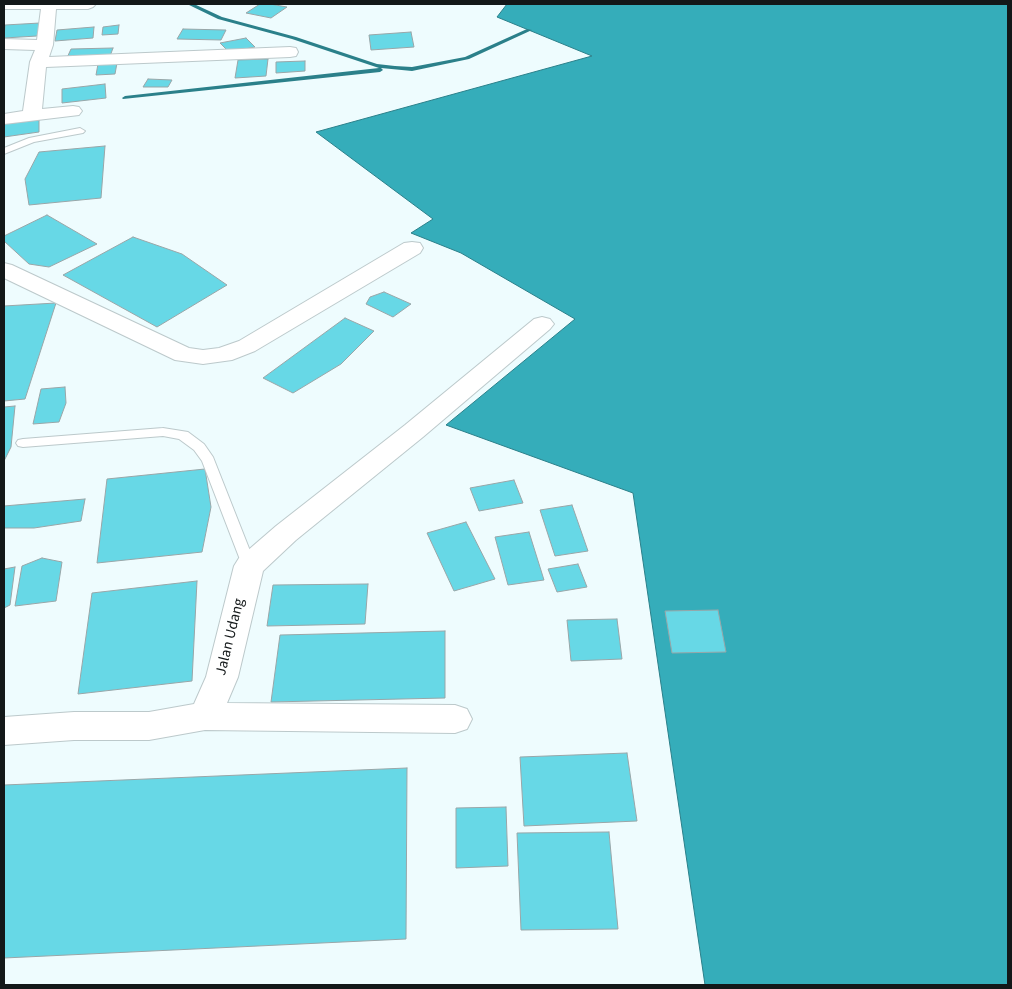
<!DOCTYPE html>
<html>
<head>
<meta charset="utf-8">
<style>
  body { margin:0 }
  #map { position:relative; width:1012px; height:989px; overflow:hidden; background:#eefcfe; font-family:"Source Sans 3",sans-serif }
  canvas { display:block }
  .frame { position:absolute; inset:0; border:5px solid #131819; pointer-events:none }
</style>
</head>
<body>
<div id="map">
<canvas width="1012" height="989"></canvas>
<div class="frame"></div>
</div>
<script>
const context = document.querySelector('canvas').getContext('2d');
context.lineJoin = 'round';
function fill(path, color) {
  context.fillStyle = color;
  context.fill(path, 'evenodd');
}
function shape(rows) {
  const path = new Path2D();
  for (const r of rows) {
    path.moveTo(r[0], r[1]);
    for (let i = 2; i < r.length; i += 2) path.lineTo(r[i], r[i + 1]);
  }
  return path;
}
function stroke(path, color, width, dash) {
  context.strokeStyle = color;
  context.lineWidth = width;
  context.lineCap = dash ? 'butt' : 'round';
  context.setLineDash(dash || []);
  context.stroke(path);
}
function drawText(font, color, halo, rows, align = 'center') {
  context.font = font + ' "Source Sans 3",sans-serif';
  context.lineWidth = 4;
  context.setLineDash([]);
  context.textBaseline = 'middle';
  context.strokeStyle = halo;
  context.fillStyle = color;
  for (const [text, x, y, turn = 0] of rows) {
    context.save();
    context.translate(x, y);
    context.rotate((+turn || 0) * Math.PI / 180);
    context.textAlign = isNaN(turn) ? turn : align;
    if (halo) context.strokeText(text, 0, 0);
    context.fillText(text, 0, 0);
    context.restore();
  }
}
const water = shape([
  [507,4,1008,4,1008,985,705,985,633,493,446,425,575,319,461,253,411,233,433,219,316,132,592,56,497,17,507,4]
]);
fill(water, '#35adba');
stroke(water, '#2b808a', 1);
fill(shape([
  [187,4,194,4,222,17,296,37,377,64,395,66,412,67,465,57,527,29,532,30,469,59,412,71,381,68,383,70,380,72,123,99,122,98,125,96,379,68,292,39,218,19,187,4]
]), '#2b808a');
const building = shape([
  [260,4,270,4,287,7,271,18,246,13,260,4],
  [40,23,37,36,4,38,5,25,40,23],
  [119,25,118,34,102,35,103,27,119,25],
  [94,27,93,38,55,41,57,30,94,27],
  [183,29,226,30,221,40,177,39,183,29],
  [411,32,414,47,371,50,369,35,411,32],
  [246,38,255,47,229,52,220,43,246,38],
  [113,48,109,59,66,60,71,49,113,48],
  [268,59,266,76,235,78,238,60,268,59],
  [305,61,305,71,276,73,276,62,305,61],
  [117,63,115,74,96,75,98,64,117,63],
  [148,79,172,80,168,87,143,87,148,79],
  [105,84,106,98,62,103,62,89,105,84],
  [39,120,39,132,4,137,4,124,39,120],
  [105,146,101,198,29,205,25,179,39,152,105,146],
  [47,215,97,244,49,267,29,264,4,241,4,236,47,215],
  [133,237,182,254,227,285,157,327,63,275,133,237],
  [384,292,411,304,393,317,366,304,370,297,384,292],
  [56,303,25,399,4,401,4,306,56,303],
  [345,318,374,331,341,364,293,393,263,378,345,318],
  [65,387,66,403,59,422,33,424,41,389,65,387],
  [15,406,11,447,4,461,4,407,15,406],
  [205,469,211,507,202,552,97,563,107,479,205,469],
  [514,480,523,503,479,511,470,488,514,480],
  [85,499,81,521,34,528,4,528,4,506,85,499],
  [572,505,588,551,555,556,540,510,572,505],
  [466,522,495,579,454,591,427,533,466,522],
  [529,532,544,580,508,585,495,537,529,532],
  [42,558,62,562,56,601,15,606,22,566,42,558],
  [578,564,587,587,557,592,548,569,578,564],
  [15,567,10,605,4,608,4,569,15,567],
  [197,581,192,681,78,694,92,593,197,581],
  [368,584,365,624,267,626,273,585,368,584],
  [718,610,726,652,672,653,665,611,718,610],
  [617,619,622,659,571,661,567,620,617,619],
  [445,631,445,698,271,702,280,635,445,631],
  [627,753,637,821,524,826,520,757,627,753],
  [407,768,406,939,4,958,4,785,407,768],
  [506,807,508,866,456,868,456,808,506,807],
  [609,832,618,929,521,930,517,833,609,832]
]);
fill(building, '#67d8e6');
stroke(building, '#99a6a8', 1);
const service = shape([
  [80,128,85,131,83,133,34,142,4,154,4,148,29,138,80,128],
  [163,428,188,432,204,444,213,457,256,566,254,570,249,571,244,570,202,461,194,450,179,439,163,436,23,447,18,446,16,443,18,440,23,439,163,428]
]);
const minor = shape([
  [4,4,96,4,93,7,88,9,56,9,53,45,49,57,290,47,296,48,298,52,296,56,290,57,46,67,42,109,73,106,79,107,82,111,79,115,4,124,4,114,23,111,30,62,35,50,4,49,4,39,37,40,41,9,4,9,4,4],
  [412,242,420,243,423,248,420,253,255,351,232,360,203,364,175,360,4,278,4,263,12,265,189,348,203,350,219,348,239,341,404,243,412,242],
  [542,317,550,319,554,324,550,329,423,437,296,540,263,571,238,677,227,703,455,705,467,709,472,719,467,729,455,733,205,730,149,740,74,740,4,745,4,717,74,712,149,712,194,704,206,677,234,566,239,558,276,526,405,425,534,319,542,317]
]);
stroke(service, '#bcc9cb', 2);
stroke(minor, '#bcc9cb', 2);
fill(service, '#fff');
fill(minor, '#fff');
drawText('15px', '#131819', '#fff', [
  ["Jalan Udang",231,637,-76]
]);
</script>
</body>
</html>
